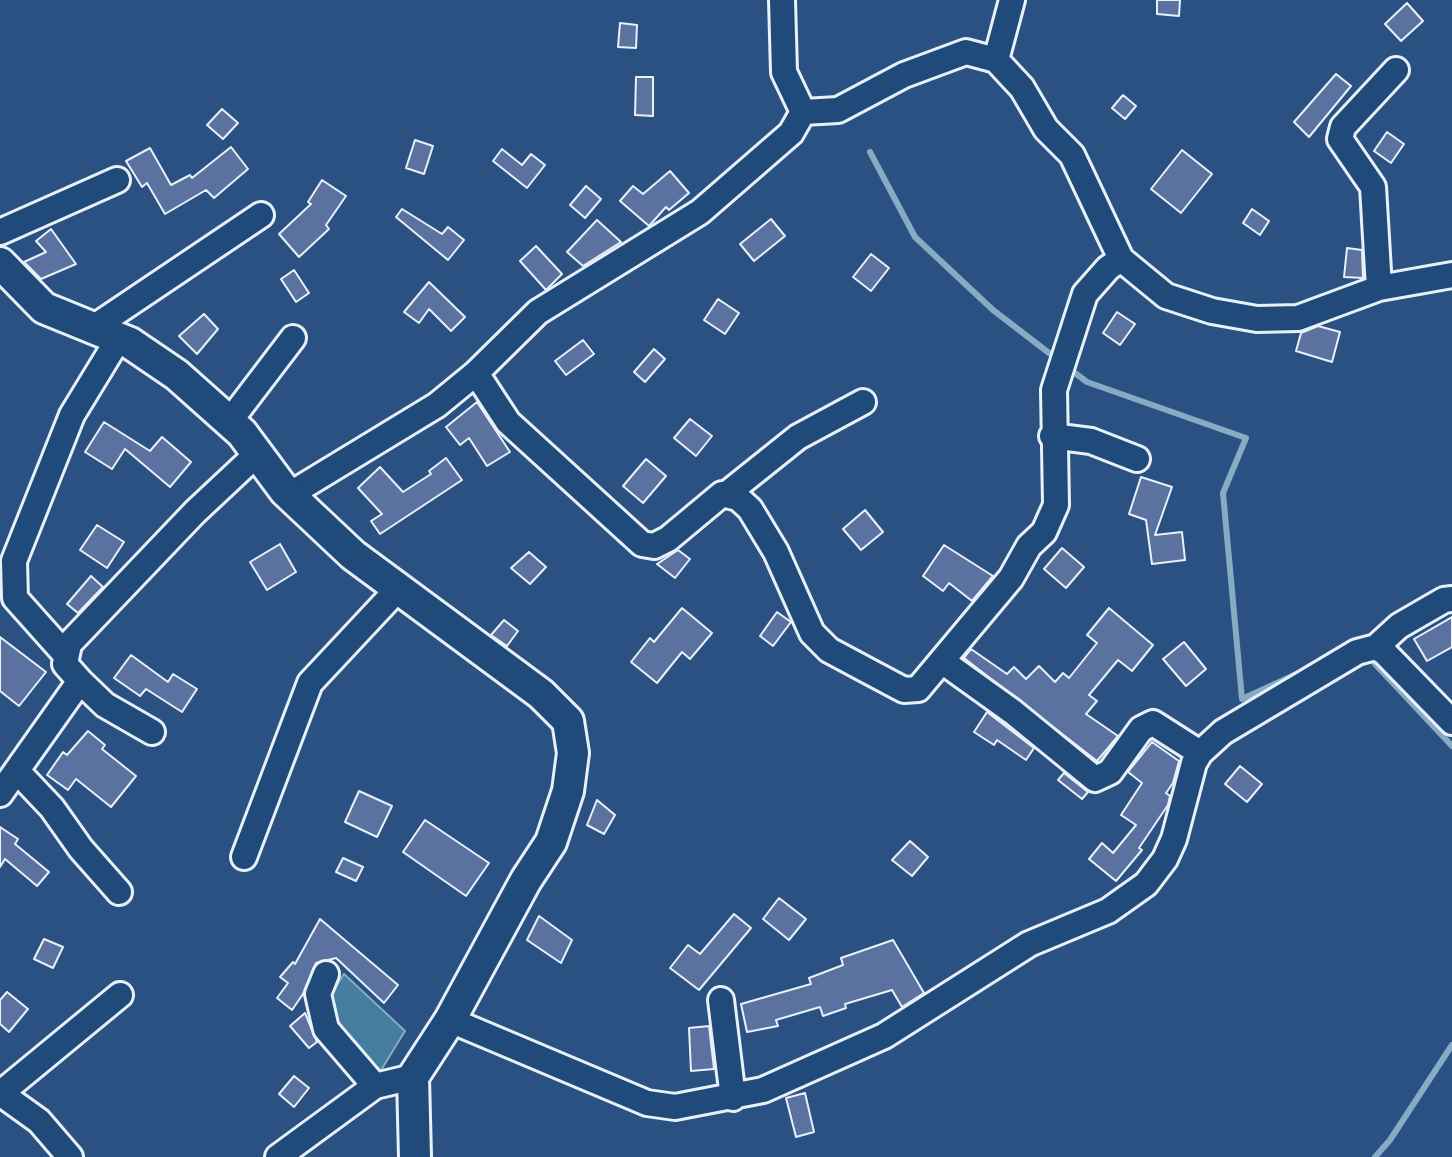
<!DOCTYPE html>
<html>
<head>
<meta charset="utf-8">
<style>
  body { margin:0 }
  canvas { display:block; background:#2a5181 }
</style>
</head>
<body>
<canvas width="1452" height="1157"></canvas>
<script>
const context = document.querySelector('canvas').getContext('2d');
context.lineJoin = 'round';
function fill(path, color) {
  context.fillStyle = color;
  context.fill(path, 'evenodd');
}
function shape(rows) {
  const path = new Path2D();
  for (const r of rows) {
    path.moveTo(r[0], r[1]);
    for (let i = 2; i < r.length; i += 2) path.lineTo(r[i], r[i + 1]);
  }
  return path;
}
function stroke(path, color, width, dash) {
  context.strokeStyle = color;
  context.lineWidth = width;
  context.lineCap = dash ? 'butt' : 'round';
  context.setLineDash(dash || []);
  context.stroke(path);
}
const water = shape([
  [344,974,405,1031,375,1080,332,1017,327,1001,344,974]
]);
fill(water, '#457d9f');
stroke(water, '#86abc3', 2);
stroke(shape([
  [870,152,915,237,993,310,1049,353],
  [1075,373,1087,382,1246,438,1223,493,1242,699,1303,671],
  [1375,664,1452,746],
  [1375,1157,1390,1140,1452,1045]
]), '#86abc3', 6);
const building = shape([
  [1157,0,1180,0,1179,16,1157,14,1157,0],
  [1407,3,1423,21,1401,41,1385,24,1407,3],
  [620,23,637,25,636,48,618,47,620,23],
  [1336,74,1351,86,1309,137,1294,122,1336,74],
  [636,77,653,77,653,116,635,115,636,77],
  [1123,95,1136,106,1125,119,1112,108,1123,95],
  [222,109,238,123,223,139,207,125,222,109],
  [1387,132,1404,144,1391,163,1374,151,1387,132],
  [415,140,433,146,424,174,406,168,415,140],
  [231,147,248,169,214,198,206,190,165,214,147,183,142,187,126,161,150,148,171,185,190,175,192,178,231,147],
  [502,149,522,165,531,154,545,165,527,188,493,161,502,149],
  [1182,150,1212,174,1181,213,1151,189,1182,150],
  [670,171,689,193,669,210,666,207,649,226,620,201,633,186,643,194,670,171],
  [322,180,346,196,326,225,329,229,299,257,279,234,311,204,308,202,322,180],
  [586,186,601,199,585,218,570,205,586,186],
  [402,209,442,234,448,227,464,240,448,260,396,217,402,209],
  [1252,209,1269,221,1260,235,1243,223,1252,209],
  [771,219,785,236,754,261,740,244,771,219],
  [597,220,621,242,583,266,567,252,597,220],
  [51,229,76,264,41,279,24,262,46,252,36,241,51,229],
  [536,246,562,274,546,290,520,261,536,246],
  [1347,248,1362,250,1363,278,1344,277,1347,248],
  [871,254,889,268,871,291,853,277,871,254],
  [294,270,309,293,296,302,281,279,294,270],
  [429,282,465,317,451,331,429,309,419,323,404,312,429,282],
  [718,299,739,313,725,334,704,320,718,299],
  [1117,312,1135,324,1120,345,1103,333,1117,312],
  [204,314,218,329,197,354,179,336,204,314],
  [1318,326,1340,332,1332,362,1296,351,1301,333,1318,326],
  [583,340,594,354,566,375,555,361,583,340],
  [654,349,665,359,645,382,634,372,654,349],
  [477,402,510,452,487,466,469,438,460,445,446,427,477,402],
  [690,419,712,436,696,456,674,438,690,419],
  [104,422,150,451,162,437,191,462,170,487,125,449,112,469,85,452,104,422],
  [446,458,462,480,380,534,371,521,382,514,358,488,380,467,403,492,431,474,429,471,446,458],
  [646,459,666,476,643,503,623,486,646,459],
  [1141,477,1172,487,1155,535,1182,532,1185,560,1152,564,1146,520,1129,514,1141,477],
  [865,510,883,532,861,550,843,529,865,510],
  [97,525,124,542,107,568,80,550,97,525],
  [280,544,296,572,267,590,250,562,280,544],
  [944,545,993,576,972,601,949,583,943,591,923,576,944,545],
  [1062,548,1084,567,1066,588,1044,569,1062,548],
  [678,550,690,559,675,578,657,564,678,550],
  [529,552,546,567,530,584,511,568,529,552],
  [91,576,103,587,78,613,67,604,91,576],
  [682,608,712,633,690,659,682,652,657,683,631,662,650,638,654,642,682,608],
  [1109,608,1153,645,1132,671,1118,660,1089,695,1097,701,1086,714,1118,736,1097,761,964,658,971,649,1007,674,1014,667,1026,679,1039,666,1055,682,1063,673,1069,678,1097,643,1087,635,1109,608],
  [777,612,791,622,773,646,760,636,777,612],
  [1452,617,1452,647,1427,661,1414,639,1452,617],
  [504,620,518,631,507,646,491,635,504,620],
  [0,637,46,672,19,706,0,691,0,637],
  [1184,642,1206,669,1186,686,1163,659,1184,642],
  [131,655,168,682,173,674,197,689,182,712,146,689,140,696,114,678,131,655],
  [987,712,1034,748,1026,760,997,740,994,745,974,732,987,712],
  [88,731,105,745,102,749,136,776,111,807,76,779,68,790,47,775,63,752,67,755,88,731],
  [1152,742,1179,761,1173,783,1166,793,1170,796,1168,805,1139,848,1142,850,1116,881,1089,859,1102,843,1113,853,1136,825,1121,815,1142,783,1128,772,1152,742],
  [1240,766,1262,784,1247,802,1225,784,1240,766],
  [1064,773,1088,792,1082,799,1058,780,1064,773],
  [359,791,392,806,377,837,345,822,359,791],
  [597,800,615,815,604,834,587,825,597,800],
  [425,820,489,863,466,896,403,852,425,820],
  [0,827,18,839,15,844,49,872,37,886,5,859,0,867,0,827],
  [910,841,928,857,912,876,892,860,910,841],
  [343,858,363,867,356,881,336,872,343,858],
  [779,898,806,919,789,940,763,919,779,898],
  [734,914,751,928,699,990,670,968,688,945,700,954,734,914],
  [539,916,572,940,561,963,527,940,539,916],
  [320,919,398,985,384,1003,336,958,316,963,303,994,292,1010,277,998,288,983,280,977,293,962,295,964,320,919],
  [44,939,63,947,53,968,34,959,44,939],
  [893,940,924,993,902,1007,892,990,845,1004,846,1008,823,1016,820,1007,776,1020,778,1026,747,1032,741,1004,811,984,809,978,843,965,841,958,893,940],
  [7,992,28,1009,9,1032,0,1024,0,1000,7,992],
  [305,1013,317,1042,309,1048,290,1026,305,1013],
  [709,1026,714,1069,691,1071,689,1028,709,1026],
  [294,1076,309,1088,294,1107,279,1094,294,1076],
  [805,1093,814,1132,796,1137,786,1098,805,1093]
]);
fill(building, '#5b71a0');
stroke(building, '#e8f1f8', 2);
const minor = shape([
  [782,0,784,72,803,112],
  [996,60,1012,0],
  [0,232,117,180],
  [1379,288,1373,187,1340,139,1343,127,1396,70],
  [93,328,261,215],
  [476,373,508,422,642,544,654,546,668,539,722,494,738,498,750,509,776,552,812,633,829,650,872,673,904,690,918,689,1011,578,1029,546,1044,532,1056,505,1054,390,1085,294,1108,268,1121,259],
  [229,422,293,338],
  [1052,436,1091,441,1137,459],
  [728,493,798,437,863,402],
  [289,495,437,405,476,373,538,312,700,212,791,133,803,112,838,110,904,75,966,52,996,60,1022,88,1046,129,1072,155,1121,259,1166,296,1212,311,1257,319,1298,318,1379,288,1452,275],
  [1376,647,1399,626,1444,600,1452,599],
  [65,654,15,598,14,561,72,415,119,338],
  [942,661,1013,712,1095,779,1110,772,1141,729,1153,723,1200,753],
  [80,681,105,705,152,732],
  [17,771,52,808,81,849,119,892],
  [0,794,80,681,65,664,69,644,195,512,258,453],
  [244,857,310,683,397,590],
  [326,974,318,994,326,1029,375,1086],
  [721,1000,733,1098],
  [450,1020,647,1103,675,1107,763,1090,884,1036,1029,944,1108,911,1146,884,1165,859,1174,839,1194,763,1200,753,1223,732,1357,652,1376,647,1384,652,1452,722],
  [0,1093,39,1121,70,1157],
  [1,1093,120,995],
  [278,1157,375,1086,413,1077]
]);
const major = shape([
  [0,263,44,308,130,343,177,375,242,433,285,491,353,555,541,694,568,721,573,753,568,791,551,842,526,880,450,1020,413,1077,415,1157]
]);
stroke(minor, '#e8f1f8', 30);
stroke(major, '#e8f1f8', 36);
stroke(minor, '#1f4a7a', 24);
stroke(major, '#1f4a7a', 30);
</script>
</body>
</html>
